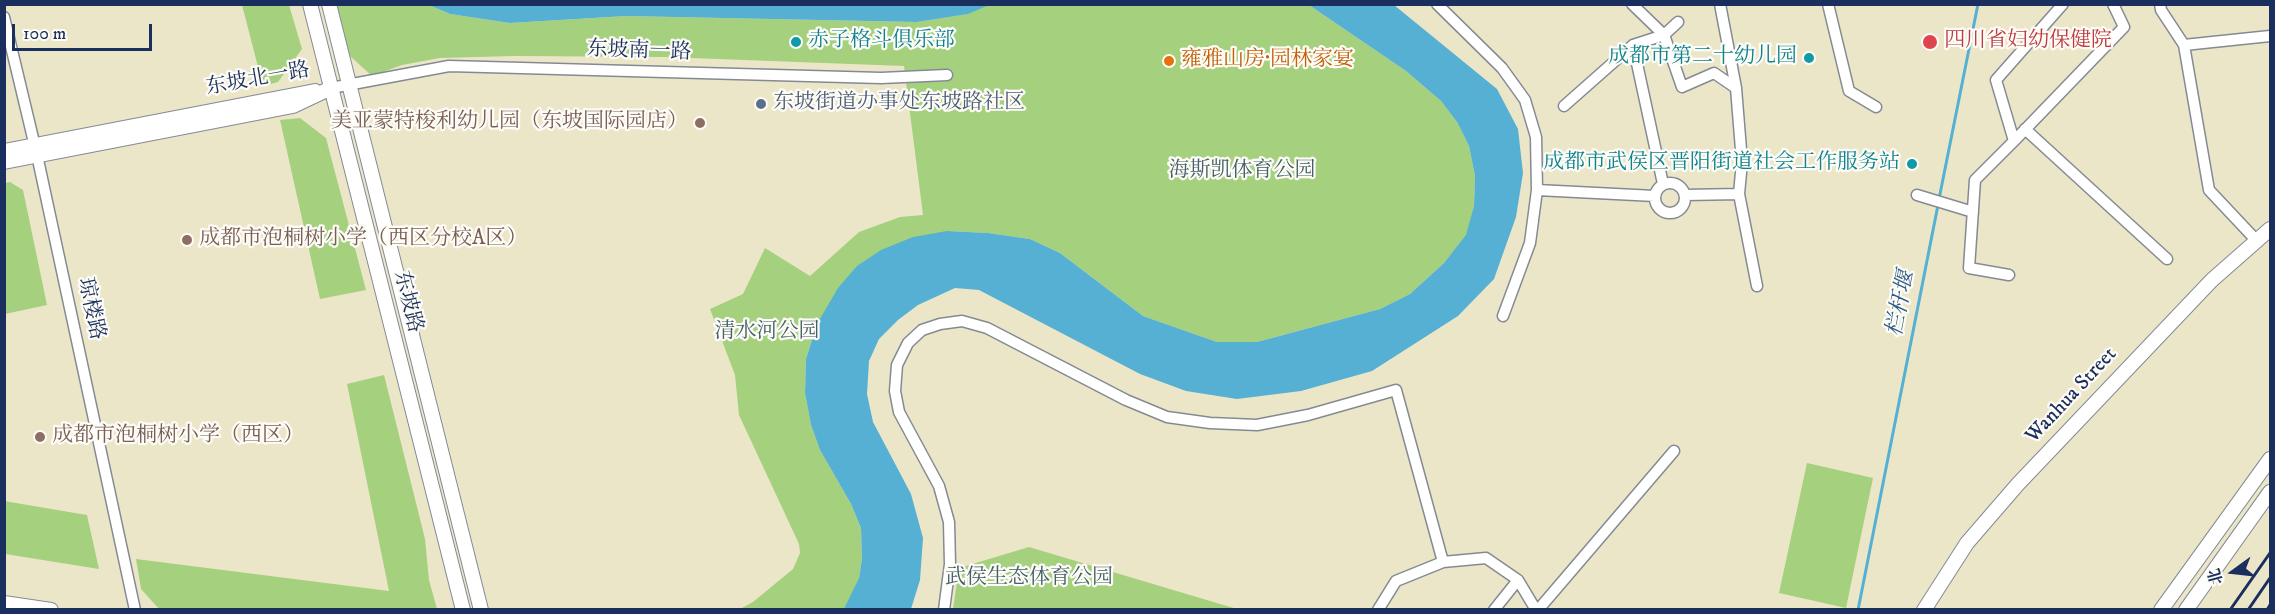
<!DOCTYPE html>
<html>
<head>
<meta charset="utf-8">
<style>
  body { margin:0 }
  #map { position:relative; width:2275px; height:614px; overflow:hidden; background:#ece6c9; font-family:"IM FELL DW Pica","Noto Serif SC",serif }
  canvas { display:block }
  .frame { position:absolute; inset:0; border:6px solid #1b2f5e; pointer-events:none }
  .north { position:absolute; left:2203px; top:542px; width:60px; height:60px; -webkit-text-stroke:4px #fdfcf7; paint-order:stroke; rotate:255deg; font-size:16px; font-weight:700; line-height:24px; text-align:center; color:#1b2f5e }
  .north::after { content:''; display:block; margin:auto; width:21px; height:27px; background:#1b2f5e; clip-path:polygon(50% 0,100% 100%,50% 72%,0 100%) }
  .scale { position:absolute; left:12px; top:24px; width:140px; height:27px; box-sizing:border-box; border:3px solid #1b2f5e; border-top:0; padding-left:8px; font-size:18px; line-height:21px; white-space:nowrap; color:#1b2f5e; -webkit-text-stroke:4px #fdfcf7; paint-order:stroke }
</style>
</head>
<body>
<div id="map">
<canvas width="2275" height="614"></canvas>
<div class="frame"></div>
<div class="north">北</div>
<div class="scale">100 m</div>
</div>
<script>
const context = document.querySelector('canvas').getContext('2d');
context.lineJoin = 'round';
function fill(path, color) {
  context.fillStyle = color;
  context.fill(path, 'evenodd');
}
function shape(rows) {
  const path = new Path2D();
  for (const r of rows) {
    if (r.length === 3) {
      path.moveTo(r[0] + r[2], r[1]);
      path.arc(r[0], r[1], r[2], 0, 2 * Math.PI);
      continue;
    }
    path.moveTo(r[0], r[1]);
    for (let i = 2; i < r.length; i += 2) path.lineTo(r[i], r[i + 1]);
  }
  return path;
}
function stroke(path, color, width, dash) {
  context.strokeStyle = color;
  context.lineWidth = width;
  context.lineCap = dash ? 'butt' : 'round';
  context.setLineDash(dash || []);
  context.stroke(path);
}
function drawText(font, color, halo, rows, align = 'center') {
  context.font = font + ' "IM FELL DW Pica","Noto Serif SC",serif';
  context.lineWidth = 4.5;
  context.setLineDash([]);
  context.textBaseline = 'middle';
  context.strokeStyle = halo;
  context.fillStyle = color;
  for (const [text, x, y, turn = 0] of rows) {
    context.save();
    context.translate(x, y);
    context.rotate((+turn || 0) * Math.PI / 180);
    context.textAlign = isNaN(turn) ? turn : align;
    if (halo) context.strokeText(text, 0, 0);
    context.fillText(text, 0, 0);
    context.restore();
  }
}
fill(shape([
  [989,4,1309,5,1406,71,1441,101,1457,122,1469,146,1475,176,1474,206,1467,235,1444,263,1410,294,1380,309,1257,342,1217,342,1143,316,1060,253,1030,239,988,233,947,231,817,324,806,359,805,393,811,425,820,450,851,504,861,528,862,559,859,578,849,602,844,609,740,609,753,602,793,569,800,553,799,544,739,415,735,375,710,309,743,294,765,248,810,276,859,232,900,217,923,215,904,66,664,57,515,56,440,58,402,65,372,76,350,56,336,5,429,5,450,14,510,23,626,16,917,22,967,14],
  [242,5,289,5,302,49,278,82,263,86],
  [300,118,326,138,366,290,320,299,280,120],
  [10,182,23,190,47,305,5,314,4,183],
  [384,375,425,539,429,580,437,609,159,609,141,589,136,559,389,591,347,384],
  [1807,463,1873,478,1846,608,1779,593],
  [4,501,87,515,99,569,5,554],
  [1029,547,1237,609,953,609,959,568]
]), '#a5d17e');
fill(shape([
  [429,5,989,5,968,14,917,22,626,16,510,23,450,14],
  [1309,5,1394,5,1497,89,1518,129,1523,173,1516,217,1494,279,1458,316,1372,371,1301,391,1237,399,1186,391,1140,374,979,290,955,288,918,305,898,320,879,339,869,361,867,394,873,422,911,494,923,538,920,580,911,609,844,609,859,578,862,559,861,528,851,504,820,450,811,425,805,393,806,359,817,324,838,288,857,266,881,250,913,237,947,231,988,233,1030,239,1060,253,1143,316,1217,342,1257,342,1380,309,1410,294,1444,263,1466,235,1474,206,1475,176,1469,146,1457,122,1441,101,1406,71]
]), '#55b0d3');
stroke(shape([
  [1939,199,1978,4],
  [1858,610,1938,205]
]), '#55b0d3', 3);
const street = shape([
  [1437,4,1502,68,1525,100,1536,137,1537,190,1530,243,1503,316],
  [1632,4,1664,35,1682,87,1714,73,1736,88],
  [1720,4,1736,88,1742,162,1739,194,1757,286],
  [1828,4,1849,91,1876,107],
  [2160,4,2161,10,2184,45,2209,190,2256,240],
  [4,17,37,155,135,610],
  [1633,45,1663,184],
  [2184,45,2270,36],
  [331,88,449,66,881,78,947,75],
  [1564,106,1633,45,1664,35,1678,22],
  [2025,129,2167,259],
  [2014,141,2124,27,2113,4],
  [1670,198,15],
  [1537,190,1655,196],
  [1685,195,1739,194],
  [1917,195,1973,212],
  [2009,275,1969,268,1975,180,2014,141,1996,80,2063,4],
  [944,610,950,564,949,522,939,486,899,412,895,391,897,365,908,343,922,330,940,324,962,321,987,328,1126,400,1167,417,1210,423,1257,425,1308,415,1396,390,1443,562],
  [1378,610,1396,581,1443,562,1486,558,1518,580,1536,610],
  [1494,610,1518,580],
  [1538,610,1674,451]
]);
const secondary = shape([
  [310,4,463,610],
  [329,4,481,610],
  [4,151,315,91],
  [4,162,293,106,331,88],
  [4,603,51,610],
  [1924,610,1967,543,2018,484,2212,280,2270,229],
  [2161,610,2270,459],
  [2186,610,2270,492]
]);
stroke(street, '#848a94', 13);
stroke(secondary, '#848a94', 16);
stroke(street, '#fff', 10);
stroke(secondary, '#fff', 14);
stroke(shape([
  [2230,610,2270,553],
  [2248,610,2270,578],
  [2267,610,2270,605]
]), '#1b2f5e', 3);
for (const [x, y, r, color] of [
  [796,42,6,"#0f9aa8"],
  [1930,42,8,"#e0444e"],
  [1809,58,6,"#0f9aa8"],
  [1169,61,6,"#e8710a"],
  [761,104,6,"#5c6f8a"],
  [700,123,6,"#8d6e63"],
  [1912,164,6,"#0f9aa8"],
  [187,240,6,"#8d6e63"],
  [40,437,6,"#8d6e63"]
]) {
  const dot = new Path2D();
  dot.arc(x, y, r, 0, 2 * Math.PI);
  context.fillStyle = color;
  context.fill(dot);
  stroke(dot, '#fdfcf7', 2);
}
drawText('21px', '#0d838f', '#fdfcf7', [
  ["赤子格斗俱乐部",808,42,"left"],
  ["成都市第二十幼儿园",1797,58],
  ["成都市武侯区晋阳街道社会工作服务站",1900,164]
], 'right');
drawText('21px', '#be3a42', '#fdfcf7', [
  ["四川省妇幼保健院",1944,42]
], 'left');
drawText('21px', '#1b2f5e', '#fdfcf7', [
  ["东坡南一路",639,52,2],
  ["东坡北一路",258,80,-10],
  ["东坡路",407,302,76],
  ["琼楼路",90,309,78],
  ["Wanhua Street",2072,396,-47]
]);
drawText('21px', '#c56008', '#fdfcf7', [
  ["雍雅山房·园林家宴",1181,61]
], 'left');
drawText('21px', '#4e5e75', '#fdfcf7', [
  ["东坡街道办事处东坡路社区",773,104]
], 'left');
drawText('21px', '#785e54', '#fdfcf7', [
  ["美亚蒙特梭利幼儿园（东坡国际园店）",688,123,"right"],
  ["成都市泡桐树小学（西区分校A区）",199,240],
  ["成都市泡桐树小学（西区）",52,437]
], 'left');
drawText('21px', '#446068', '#fdfcf7', [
  ["海斯凯体育公园",1242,172],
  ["清水河公园",767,333],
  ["武侯生态体育公园",1029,579]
]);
drawText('italic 22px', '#2f5c87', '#fdfcf7', [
  ["栏杆堰",1902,304,-79]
]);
</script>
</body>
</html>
